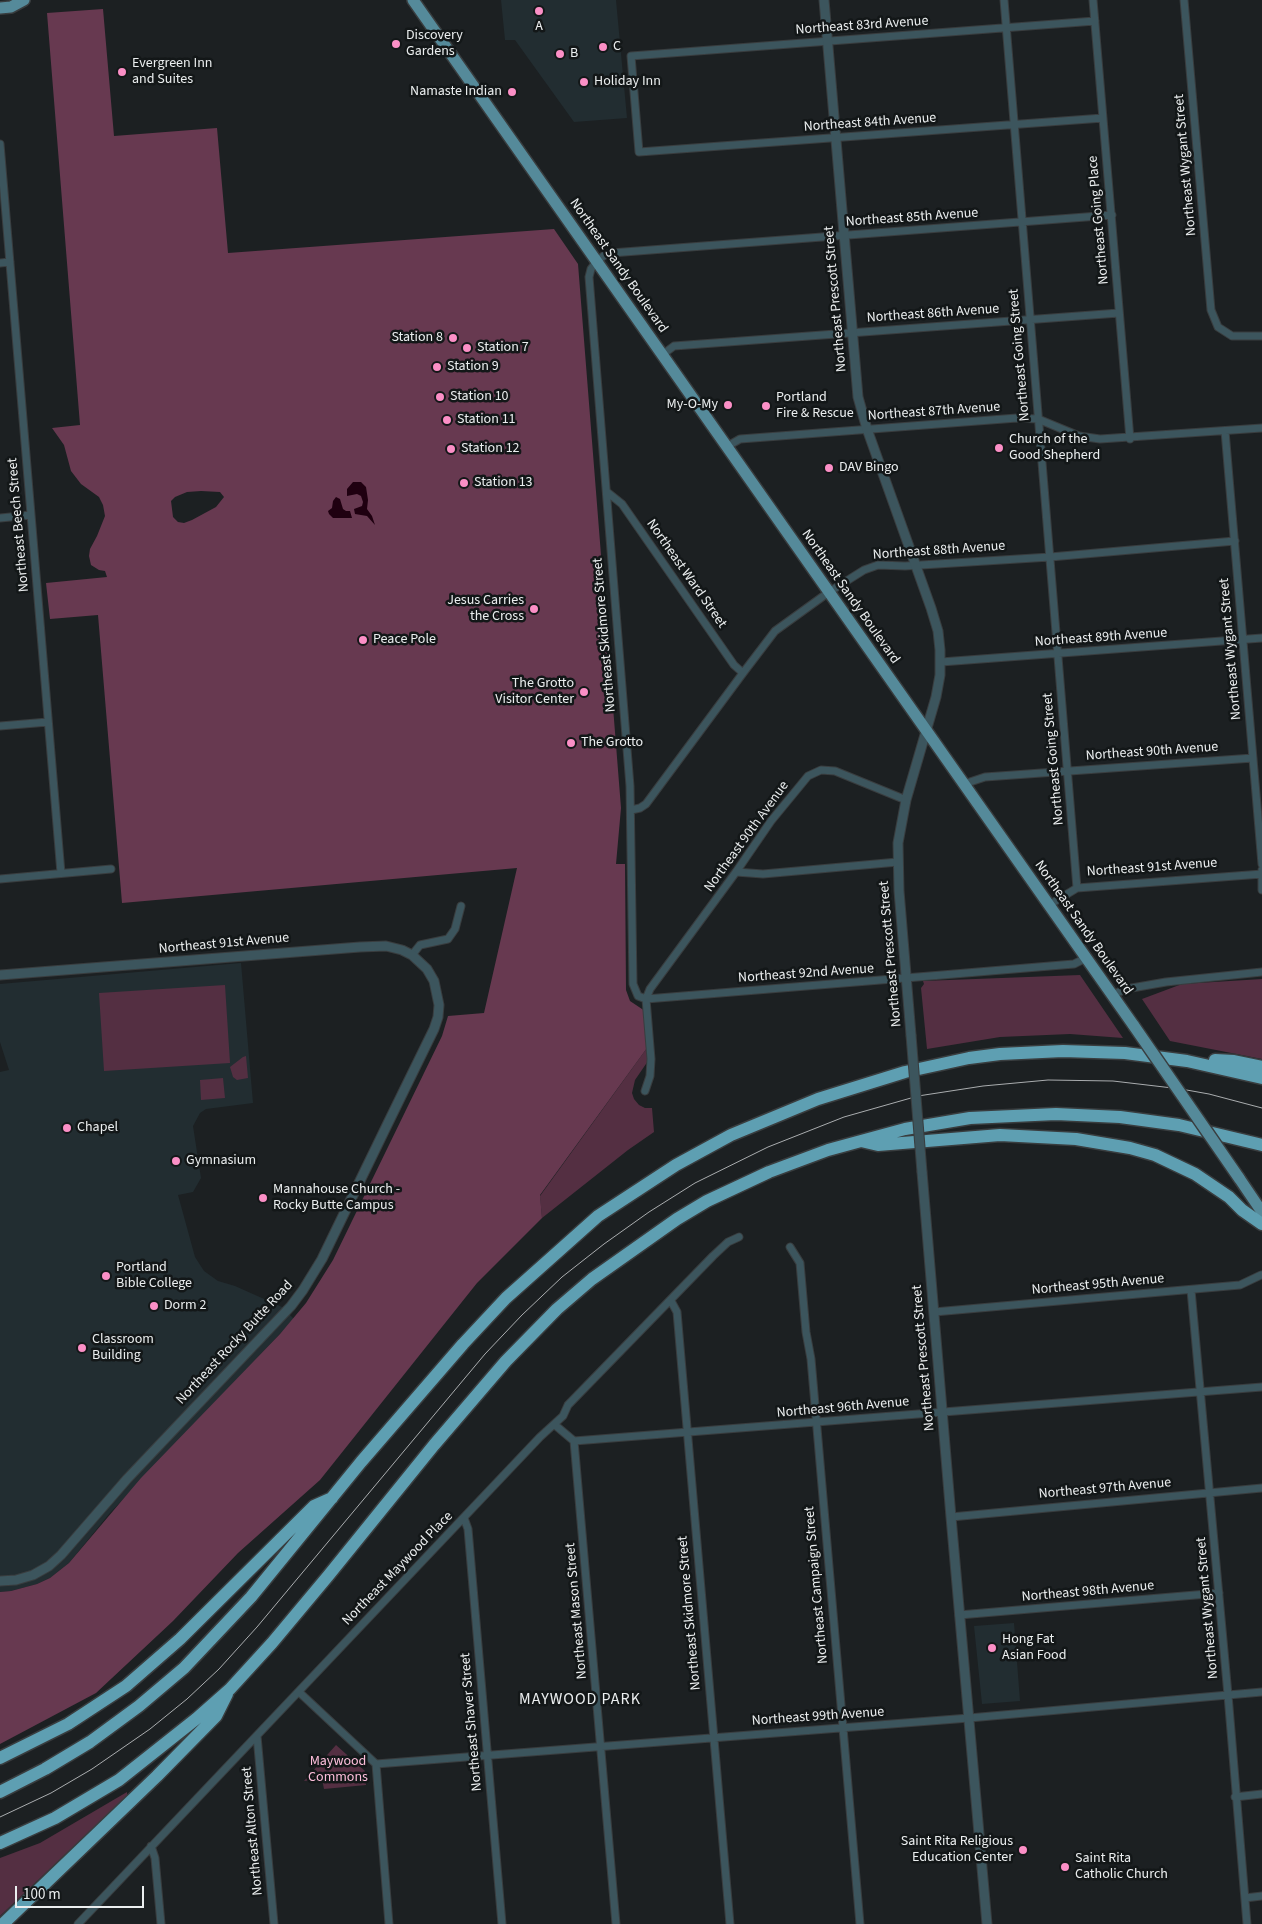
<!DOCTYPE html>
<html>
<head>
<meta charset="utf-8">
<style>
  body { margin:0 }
  #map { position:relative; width:1262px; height:1924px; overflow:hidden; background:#1c2022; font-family:"Source Sans 3",sans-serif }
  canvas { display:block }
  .scale { position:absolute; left:15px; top:1886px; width:129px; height:22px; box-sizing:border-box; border:2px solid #ebeeef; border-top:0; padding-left:6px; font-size:15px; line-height:18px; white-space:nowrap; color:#ebeeef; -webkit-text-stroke:4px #131718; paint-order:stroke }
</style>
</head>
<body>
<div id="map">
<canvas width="1262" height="1924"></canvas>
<div class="scale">100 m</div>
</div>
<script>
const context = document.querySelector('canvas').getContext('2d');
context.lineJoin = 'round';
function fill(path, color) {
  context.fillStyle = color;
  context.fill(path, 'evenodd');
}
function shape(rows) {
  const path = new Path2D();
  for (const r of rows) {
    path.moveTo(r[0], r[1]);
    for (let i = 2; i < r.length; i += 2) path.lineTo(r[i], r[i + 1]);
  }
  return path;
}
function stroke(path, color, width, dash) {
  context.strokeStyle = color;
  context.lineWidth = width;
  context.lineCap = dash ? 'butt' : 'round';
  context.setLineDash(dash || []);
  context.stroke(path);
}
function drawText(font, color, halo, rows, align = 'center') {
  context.font = font + ' "Source Sans 3",sans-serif';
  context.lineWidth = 5;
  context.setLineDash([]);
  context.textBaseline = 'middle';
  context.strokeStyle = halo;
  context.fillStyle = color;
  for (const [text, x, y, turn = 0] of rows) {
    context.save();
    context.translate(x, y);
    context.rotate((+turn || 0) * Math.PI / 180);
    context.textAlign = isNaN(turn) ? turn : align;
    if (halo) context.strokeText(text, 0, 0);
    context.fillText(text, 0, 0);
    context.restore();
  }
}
fill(shape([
  [501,0,616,0,627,118,574,122,515,40,505,40],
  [241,963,253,1103,206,1109,200,1113,193,1126,201,1178,193,1192,178,1195,195,1257,204,1271,218,1281,235,1286,282,1307,294,1319,109,1514,69,1563,50,1578,37,1584,11,1591,0,1592,0,1072,9,1070,0,1042,0,984],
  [1014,1623,1020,1701,982,1704,974,1626]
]), '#222d31');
fill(shape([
  [1080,975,1123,1038,1070,1034,1000,1037,927,1049,921,988,924,984,923,981],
  [1262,979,1262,1059,1170,1041,1142,999,1182,984],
  [225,985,230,1063,104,1071,99,993],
  [647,1048,648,1061,635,1080,632,1093,634,1099,639,1105,645,1108,652,1108,654,1132,628,1150,542,1218,540,1196],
  [246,1056,248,1078,237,1080,233,1077,230,1067,243,1057],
  [223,1078,225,1098,201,1100,200,1080],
  [336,1745,365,1771,366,1785,324,1789,322,1779,304,1781],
  [127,1792,127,1796,0,1916,0,1858,40,1843]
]), '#542f42');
fill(shape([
  [103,9,114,136,217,128,228,253,554,229,578,264,621,808,616,864,625,864,626,990,630,1001,645,1011,647,1048,540,1195,542,1218,477,1283,320,1480,238,1553,173,1621,96,1693,0,1744,0,1592,11,1591,37,1584,50,1578,69,1563,141,1478,280,1334,306,1303,333,1260,442,1036,448,1016,484,1013,517,868,122,903,98,615,50,619,46,583,107,577,105,571,99,570,91,565,89,556,90,549,97,536,105,516,103,505,99,497,81,484,71,471,64,445,52,428,80,425,47,13],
  [201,491,220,492,224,497,216,507,192,520,184,523,178,522,173,517,171,501,175,497,187,492]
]), '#673950');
fill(shape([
  [353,482,361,482,366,487,368,500,367,509,372,516,375,525,367,516,355,514,354,509,362,506,363,502,361,496,357,494,347,496,347,489],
  [336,497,340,499,343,509,346,511,350,511,352,518,333,518,329,514,328,511,332,508,333,501]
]), '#1f0010');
const minor = shape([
  [1004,0,1077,888],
  [1093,0,1130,439],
  [1184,0,1211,310,1218,327,1232,336,1262,336],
  [1095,21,631,56,639,152,1103,118],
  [0,144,61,873],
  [0,263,10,262],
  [662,355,674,346,1119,313],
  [1225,431,1262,864],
  [726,447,740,439,1017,418,1038,419,1079,436,1100,439,1262,428],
  [607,492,622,504,734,665,743,673],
  [0,518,31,515],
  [941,662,1262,638],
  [0,726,48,722],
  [964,784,985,777,1253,758],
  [631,810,640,808,646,804,743,673,775,631,829,592,864,570,878,565,905,566,1050,557,1235,541],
  [1262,870,1262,890],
  [736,872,763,874,898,862],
  [0,879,111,869],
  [1049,905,1077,888,1262,874],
  [412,955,420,945,448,939,455,929,461,906],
  [1086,958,1074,964,942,975,646,999,638,996,633,984,630,786,589,277,591,269,597,261,606,254,611,253,1112,215],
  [1112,995,1126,989,1166,982,1262,972],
  [645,1091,650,1076,651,1059,646,999,650,989,736,872,771,821,808,776,821,770,835,771,906,800],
  [790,1247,800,1263,806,1332,811,1359,860,1924],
  [1191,1290,1228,1695,1247,1924],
  [671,1301,677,1312,730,1924],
  [934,1312,1240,1285,1261,1275],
  [555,1425,574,1441,616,1924],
  [574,1441,1262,1387],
  [951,1517,1262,1488],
  [464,1518,468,1529,502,1924],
  [959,1615,1219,1593],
  [299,1692,376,1764,389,1924],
  [257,1736,274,1924],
  [376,1764,969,1718,1262,1692],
  [1235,1797,1262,1794],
  [151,1846,155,1858,161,1924],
  [1245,1898,1262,1896],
  [78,1924,540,1437,563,1416,568,1405,713,1256,728,1242,739,1237]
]);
const tertiary = shape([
  [824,0,858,397,867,429,931,608,938,631,940,650,940,675,936,697,906,800,898,843,899,891,911,1035],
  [0,975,360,947,386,946,402,950,412,955,427,969,434,981,439,1005,438,1017,434,1029,389,1121,322,1259,303,1290,291,1306,127,1479,61,1555,49,1566,33,1575,16,1580,0,1581],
  [922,1172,951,1517,987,1924]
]);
const primary = shape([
  [413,0,1134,1026],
  [0,8,11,7,24,0],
  [1239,1178,1262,1212]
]);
const motorway = shape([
  [1215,1060,1234,1061,1262,1067],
  [861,1141,878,1145,1000,1135,1076,1139,1130,1148,1155,1155,1195,1174,1229,1197,1242,1210,1262,1224],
  [0,1758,68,1724,126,1686,180,1639,314,1506,332,1498],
  [0,1792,45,1769,90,1742,139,1706,184,1668,251,1597,361,1462,463,1344,506,1298,598,1216,676,1165,731,1135,818,1099,905,1072,969,1058,1000,1054,1063,1051,1125,1053,1187,1061,1262,1078],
  [0,1843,55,1818,119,1780,196,1719,230,1689,272,1643,328,1576,434,1445,506,1361,557,1309,592,1279,677,1219,707,1201,769,1172,828,1150,905,1129,970,1118,1056,1114,1120,1117,1179,1125,1262,1145],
  [3,1924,157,1776,216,1716,227,1694]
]);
stroke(minor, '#393d3f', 9);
stroke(tertiary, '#393d3f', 11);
stroke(primary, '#393d3f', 14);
stroke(motorway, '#393d3f', 15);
stroke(minor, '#3c555d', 7);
stroke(tertiary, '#3c555d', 9);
stroke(primary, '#558a9a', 11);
stroke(motorway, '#5e9fb2', 12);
stroke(shape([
  [0,1817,51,1793,92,1769,150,1729,187,1699,219,1669,257,1627,485,1354,522,1315,562,1277,604,1244,649,1212,695,1183,768,1147,844,1117,918,1096,983,1086,1048,1080,1113,1081,1181,1089,1209,1094,1262,1108]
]), '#aaadaf', 1);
const tertiaryBridge = shape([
  [911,1035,922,1172]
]);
const primaryBridge = shape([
  [1134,1026,1239,1178]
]);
stroke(tertiaryBridge, '#393d3f', 11, []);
stroke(primaryBridge, '#393d3f', 14, []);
stroke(tertiaryBridge, '#3c555d', 9);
stroke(primaryBridge, '#558a9a', 11);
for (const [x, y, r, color] of [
  [539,11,5,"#fb8fc6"],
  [396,44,5,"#fb8fc6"],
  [603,47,5,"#fb8fc6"],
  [560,54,5,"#fb8fc6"],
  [122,72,5,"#fb8fc6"],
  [584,82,5,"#fb8fc6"],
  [512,92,5,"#fb8fc6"],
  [453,338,5,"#fb8fc6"],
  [467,348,5,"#fb8fc6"],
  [437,367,5,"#fb8fc6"],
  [440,397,5,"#fb8fc6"],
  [728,405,5,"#fb8fc6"],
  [766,406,5,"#fb8fc6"],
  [447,420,5,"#fb8fc6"],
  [999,448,5,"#fb8fc6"],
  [451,449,5,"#fb8fc6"],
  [829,468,5,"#fb8fc6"],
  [464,483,5,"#fb8fc6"],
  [534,609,5,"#fb8fc6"],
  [363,640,5,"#fb8fc6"],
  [584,692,5,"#fb8fc6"],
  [571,743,5,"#fb8fc6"],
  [67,1128,5,"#fb8fc6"],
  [176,1161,5,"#fb8fc6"],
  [263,1198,5,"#fb8fc6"],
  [106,1276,5,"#fb8fc6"],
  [154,1306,5,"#fb8fc6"],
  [82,1348,5,"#fb8fc6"],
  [992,1648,5,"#fb8fc6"],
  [1023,1850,5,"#fb8fc6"],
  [1065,1867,5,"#fb8fc6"]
]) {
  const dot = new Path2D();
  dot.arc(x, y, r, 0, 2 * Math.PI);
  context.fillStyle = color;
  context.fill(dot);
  stroke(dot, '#131718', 2);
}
drawText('14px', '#ebeeef', '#131718', [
  ["Northeast 83rd Avenue",862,26,-4],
  ["Northeast 84th Avenue",870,123,-4],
  ["Northeast Wygant Street",1186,165,-95],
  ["Northeast 85th Avenue",912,218,-4],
  ["Northeast Going Place",1099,220,-95],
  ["Northeast Sandy Boulevard",618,266,55],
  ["Northeast Prescott Street",836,299,-95],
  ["Northeast 86th Avenue",933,314,-4],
  ["Northeast Going Street",1020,355,-95],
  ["Northeast 87th Avenue",934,412,-4],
  ["Northeast Beech Street",19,525,-95],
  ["Northeast 88th Avenue",939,551,-4],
  ["Northeast Ward Street",686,574,55],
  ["Northeast Sandy Boulevard",850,597,55],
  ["Northeast Skidmore Street",605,635,-95],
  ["Northeast 89th Avenue",1101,638,-4],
  ["Northeast Wygant Street",1231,649,-95],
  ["Northeast 90th Avenue",1152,752,-4],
  ["Northeast Going Street",1054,759,-95],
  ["Northeast 90th Avenue",747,837,-54],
  ["Northeast 91st Avenue",1152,868,-4],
  ["Northeast Sandy Boulevard",1083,928,55],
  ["Northeast 91st Avenue",224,944,-5],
  ["Northeast Prescott Street",891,954,-95],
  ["Northeast 92nd Avenue",806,974,-4],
  ["Northeast 95th Avenue",1098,1285,-5],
  ["Northeast Rocky Butte Road",235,1343,-47],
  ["Northeast Prescott Street",924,1358,-95],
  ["Northeast 96th Avenue",843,1408,-5],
  ["Northeast 97th Avenue",1105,1489,-5],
  ["Northeast Maywood Place",398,1569,-46],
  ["Northeast Campaign Street",817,1585,-95],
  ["Northeast 98th Avenue",1088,1592,-5],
  ["Northeast Wygant Street",1208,1608,-95],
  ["Northeast Mason Street",577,1611,-95],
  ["Northeast Skidmore Street",690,1613,-95],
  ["Northeast 99th Avenue",818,1717,-4],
  ["Northeast Shaver Street",472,1722,-95],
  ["Northeast Alton Street",253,1831,-95]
]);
drawText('14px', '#ebeeef', '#131718', [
  ["A",539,27,"center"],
  ["Discovery",406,36],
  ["Gardens",406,52],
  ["C",613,47],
  ["B",570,54],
  ["Evergreen Inn",132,64],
  ["and Suites",132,80],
  ["Holiday Inn",594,82],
  ["Namaste Indian",502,92,"right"],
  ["Station 8",443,338,"right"],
  ["Station 7",477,348],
  ["Station 9",447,367],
  ["Station 10",450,397],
  ["Portland",776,398],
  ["Fire & Rescue",776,414],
  ["My-O-My",718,405,"right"],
  ["Station 11",457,420],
  ["Church of the",1009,440],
  ["Good Shepherd",1009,456],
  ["Station 12",461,449],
  ["DAV Bingo",839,468],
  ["Station 13",474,483],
  ["Jesus Carries",524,601,"right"],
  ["the Cross",524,617,"right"],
  ["Peace Pole",373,640],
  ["The Grotto",574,684,"right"],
  ["Visitor Center",574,700,"right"],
  ["The Grotto",581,743],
  ["Chapel",77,1128],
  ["Gymnasium",186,1161],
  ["Mannahouse Church -",273,1190],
  ["Rocky Butte Campus",273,1206],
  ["Portland",116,1268],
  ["Bible College",116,1284],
  ["Dorm 2",164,1306],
  ["Classroom",92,1340],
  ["Building",92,1356],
  ["Hong Fat",1002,1640],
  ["Asian Food",1002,1656],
  ["Saint Rita Religious",1013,1842,"right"],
  ["Education Center",1013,1858,"right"],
  ["Saint Rita",1075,1859],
  ["Catholic Church",1075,1875]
], 'left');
drawText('14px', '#febfdc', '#131718', [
  ["Maywood",338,1762],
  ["Commons",338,1778]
]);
context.letterSpacing = '1px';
drawText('16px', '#ebeeef', '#131718', [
  ["MAYWOOD PARK",580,1700]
]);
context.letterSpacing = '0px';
</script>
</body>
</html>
